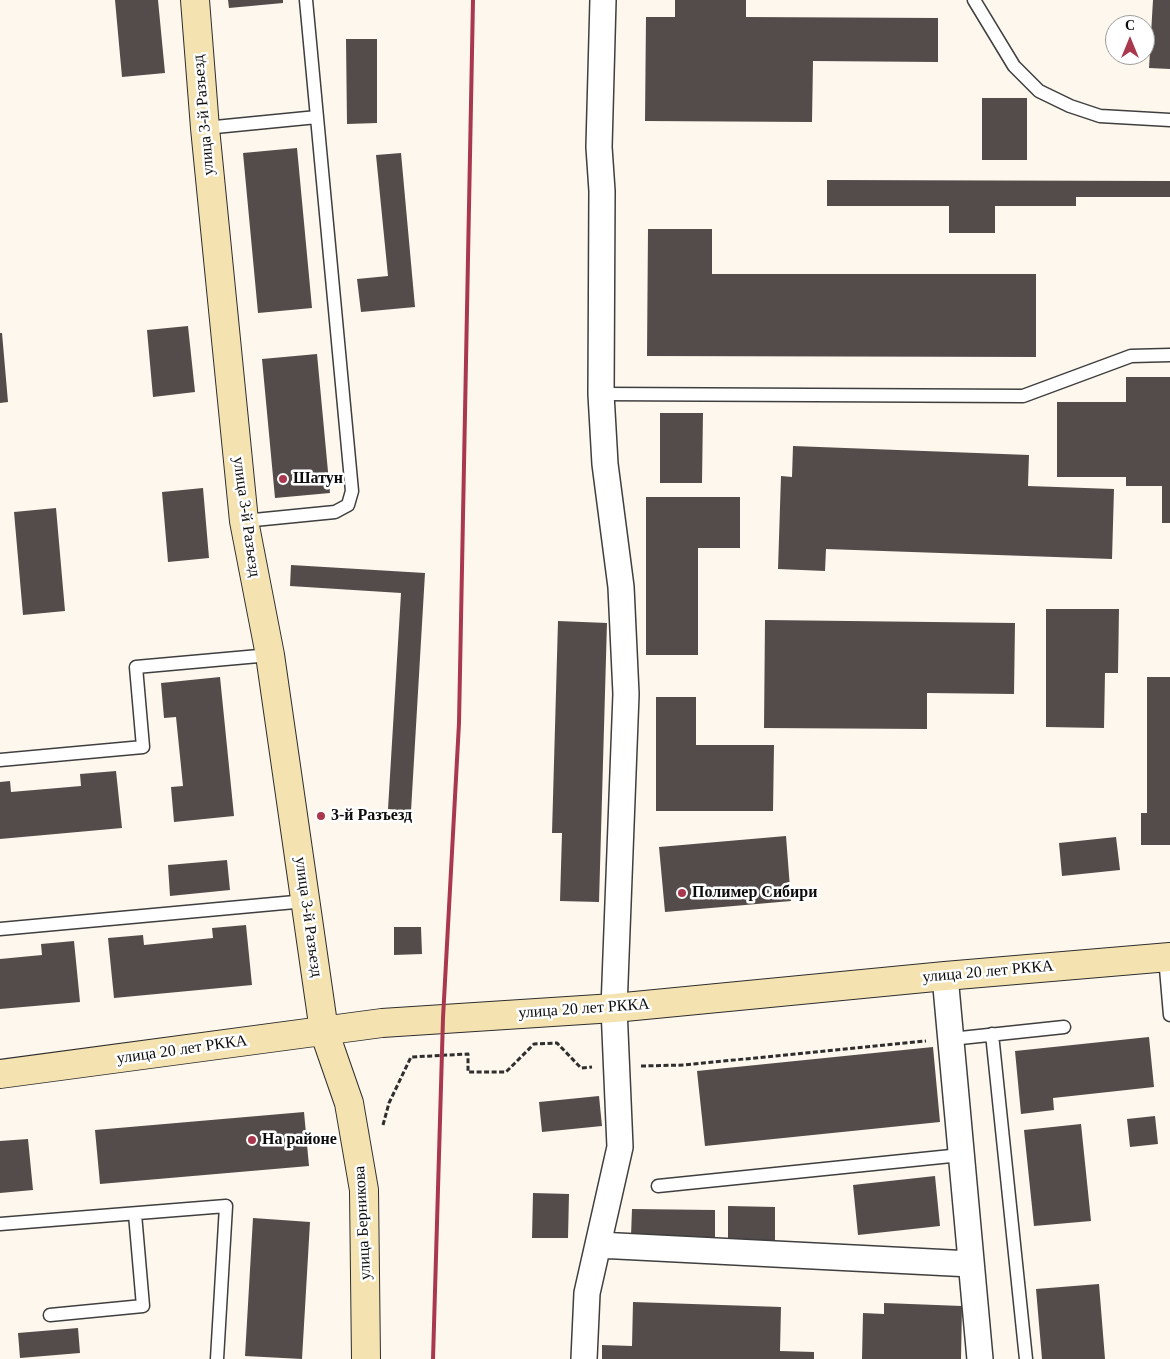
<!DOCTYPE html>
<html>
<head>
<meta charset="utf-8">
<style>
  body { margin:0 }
  #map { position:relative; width:1170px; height:1359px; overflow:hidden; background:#fdf7ed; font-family:Georgia,serif }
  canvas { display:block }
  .north { position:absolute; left:1105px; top:15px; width:50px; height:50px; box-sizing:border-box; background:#fff; border:1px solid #9e9e9e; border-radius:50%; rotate:0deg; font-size:14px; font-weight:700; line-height:20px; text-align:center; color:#0c0c0c }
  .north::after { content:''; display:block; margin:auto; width:18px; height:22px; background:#a9374e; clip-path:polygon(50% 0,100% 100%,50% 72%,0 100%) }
</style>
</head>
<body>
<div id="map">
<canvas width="1170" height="1359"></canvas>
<div class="north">С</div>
</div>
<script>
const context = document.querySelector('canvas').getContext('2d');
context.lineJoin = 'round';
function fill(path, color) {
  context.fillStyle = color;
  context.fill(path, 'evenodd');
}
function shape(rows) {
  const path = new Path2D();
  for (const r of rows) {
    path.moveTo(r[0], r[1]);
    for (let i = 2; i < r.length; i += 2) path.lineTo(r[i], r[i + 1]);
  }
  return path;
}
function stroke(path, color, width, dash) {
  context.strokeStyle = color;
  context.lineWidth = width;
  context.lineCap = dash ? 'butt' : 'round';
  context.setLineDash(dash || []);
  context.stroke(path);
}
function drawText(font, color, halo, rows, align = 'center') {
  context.font = font + ' Georgia,serif';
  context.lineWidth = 5;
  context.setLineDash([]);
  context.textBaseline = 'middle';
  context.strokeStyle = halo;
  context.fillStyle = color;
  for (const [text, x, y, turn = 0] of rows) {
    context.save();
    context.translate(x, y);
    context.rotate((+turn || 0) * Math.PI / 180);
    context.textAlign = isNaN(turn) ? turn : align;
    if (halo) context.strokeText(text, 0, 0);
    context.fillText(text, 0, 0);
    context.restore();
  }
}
fill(shape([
  [115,0,158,0,165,73,122,77],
  [228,0,283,0,283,3,229,8],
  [675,0,746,0,746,17,938,18,938,62,813,61,812,122,645,121,646,17,675,17],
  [1153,0,1170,0,1170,69,1149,68],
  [346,39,377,39,377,123,347,124],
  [982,98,1027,98,1027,160,982,160],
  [297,148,312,308,258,313,243,153],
  [401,153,415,307,361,312,357,279,388,276,376,155],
  [827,180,1170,181,1170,197,1076,197,1076,206,995,206,995,233,949,233,949,206,827,206],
  [648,229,712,229,712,274,1036,274,1036,357,647,356],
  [188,326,195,392,153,397,147,330],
  [0,333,2,333,8,402,0,403],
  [317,354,330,493,275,498,262,359],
  [1126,377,1170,377,1170,523,1162,523,1162,486,1126,486,1126,477,1057,477,1057,402,1126,402],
  [660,413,703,413,702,483,660,483],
  [793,446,1029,455,1028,486,1114,489,1112,559,826,549,825,571,778,569,781,476,792,477],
  [203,488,209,558,168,562,162,492],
  [646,497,740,497,740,548,698,548,698,655,646,655],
  [56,508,65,611,23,615,14,512],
  [291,565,425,573,411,811,388,809,401,593,290,586],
  [1046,609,1119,609,1118,673,1105,673,1104,728,1046,727],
  [765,620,1015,623,1014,694,927,693,927,729,764,728],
  [558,621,607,623,599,902,560,901,562,833,552,833],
  [220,677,234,816,174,822,171,787,183,786,176,717,164,718,161,683],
  [1147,677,1170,677,1170,845,1141,845,1141,813,1147,813],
  [656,697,696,697,696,745,774,745,773,811,656,811],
  [116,771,122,828,0,839,0,782,10,781,11,792,81,786,80,774],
  [786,836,791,901,665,912,659,847],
  [1116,837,1120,870,1062,876,1059,843],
  [227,860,230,890,170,896,168,865],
  [246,925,252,985,114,998,108,938,143,935,144,945,213,938,212,928],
  [394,927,421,927,422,954,394,955],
  [74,941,80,1002,0,1009,0,959,42,955,41,944],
  [1149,1037,1154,1087,1053,1098,1054,1110,1021,1114,1015,1051],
  [933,1047,940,1122,705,1146,697,1071],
  [599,1096,602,1126,542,1132,539,1102],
  [304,1112,309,1166,100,1184,95,1130],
  [1155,1116,1158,1144,1130,1147,1127,1119],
  [1081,1124,1091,1221,1034,1226,1024,1130],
  [28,1139,33,1190,0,1193,0,1141],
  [935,1176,940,1226,858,1235,853,1185],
  [533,1193,569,1194,568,1238,532,1238],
  [728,1206,775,1207,775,1245,728,1244],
  [632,1209,715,1210,715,1238,631,1236],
  [253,1218,310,1222,302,1359,245,1356],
  [1099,1284,1105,1359,1042,1359,1036,1289],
  [633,1302,781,1307,780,1351,814,1352,814,1359,602,1359,602,1345,632,1346],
  [884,1303,962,1306,961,1359,862,1359,863,1313,884,1314],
  [78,1328,80,1353,20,1358,18,1333]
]), '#534c4a');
const lane = shape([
  [974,0,1014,66,1039,91,1070,106,1100,116,1170,120],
  [205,128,317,117],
  [601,394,1023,396,1131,356,1170,355],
  [244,521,335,512,348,505,352,491,306,0],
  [0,760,143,747,136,667,270,655],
  [0,929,306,901],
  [1165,957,1170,1015],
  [992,1034,1026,1359],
  [951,1039,1064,1027],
  [658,1186,961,1155],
  [0,1224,226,1206,217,1359],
  [50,1315,143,1306,135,1214]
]);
const street = shape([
  [945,976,980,1359],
  [598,1245,971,1264],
  [584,1359,587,1293,620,1147,614,1008,626,694,621,587,605,464,601,394,602,191,599,147,603,0]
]);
const secondary = shape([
  [195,0,205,128,244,521,270,655,324,1031,349,1103,364,1190,366,1359],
  [0,1074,382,1023,614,1008,945,976,1170,957]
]);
stroke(lane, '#3f3f3f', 15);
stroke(street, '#3f3f3f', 28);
stroke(secondary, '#2e2e2e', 30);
stroke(shape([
  [641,1066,684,1065,926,1041],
  [383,1125,389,1103,411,1057,468,1054,468,1072,506,1072,534,1044,557,1043,581,1068,592,1067]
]), '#2e2e2e', 3, [5, 2.5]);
stroke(lane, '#fff', 12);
stroke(street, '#fff', 25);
stroke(secondary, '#f4e2b1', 28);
stroke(shape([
  [433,1359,443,1018,459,723,473,0]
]), '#a9374e', 4);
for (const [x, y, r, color] of [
  [283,479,5,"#a9374e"],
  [321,816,5,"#a9374e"],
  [682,893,5,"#a9374e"],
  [252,1140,5,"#a9374e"]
]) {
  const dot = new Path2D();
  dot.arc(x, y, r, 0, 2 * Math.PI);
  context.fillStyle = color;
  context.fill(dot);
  stroke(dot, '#fff', 2);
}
drawText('16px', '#0c0c0c', '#fff', [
  ["улица 3-й Разъезд",204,115,-95],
  ["улица 3-й Разъезд",246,517,82],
  ["улица 3-й Разъезд",308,917,82],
  ["улица 20 лет РККА",988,972,-5],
  ["улица 20 лет РККА",584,1009,-4],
  ["улица 20 лет РККА",182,1050,-8],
  ["улица Берникова",363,1223,-93]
]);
drawText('bold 16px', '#0c0c0c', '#fff', [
  ["Шатун",293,479],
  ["3-й Разъезд",331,816],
  ["Полимер Сибири",692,893],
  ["На районе",262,1140]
], 'left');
</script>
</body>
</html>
